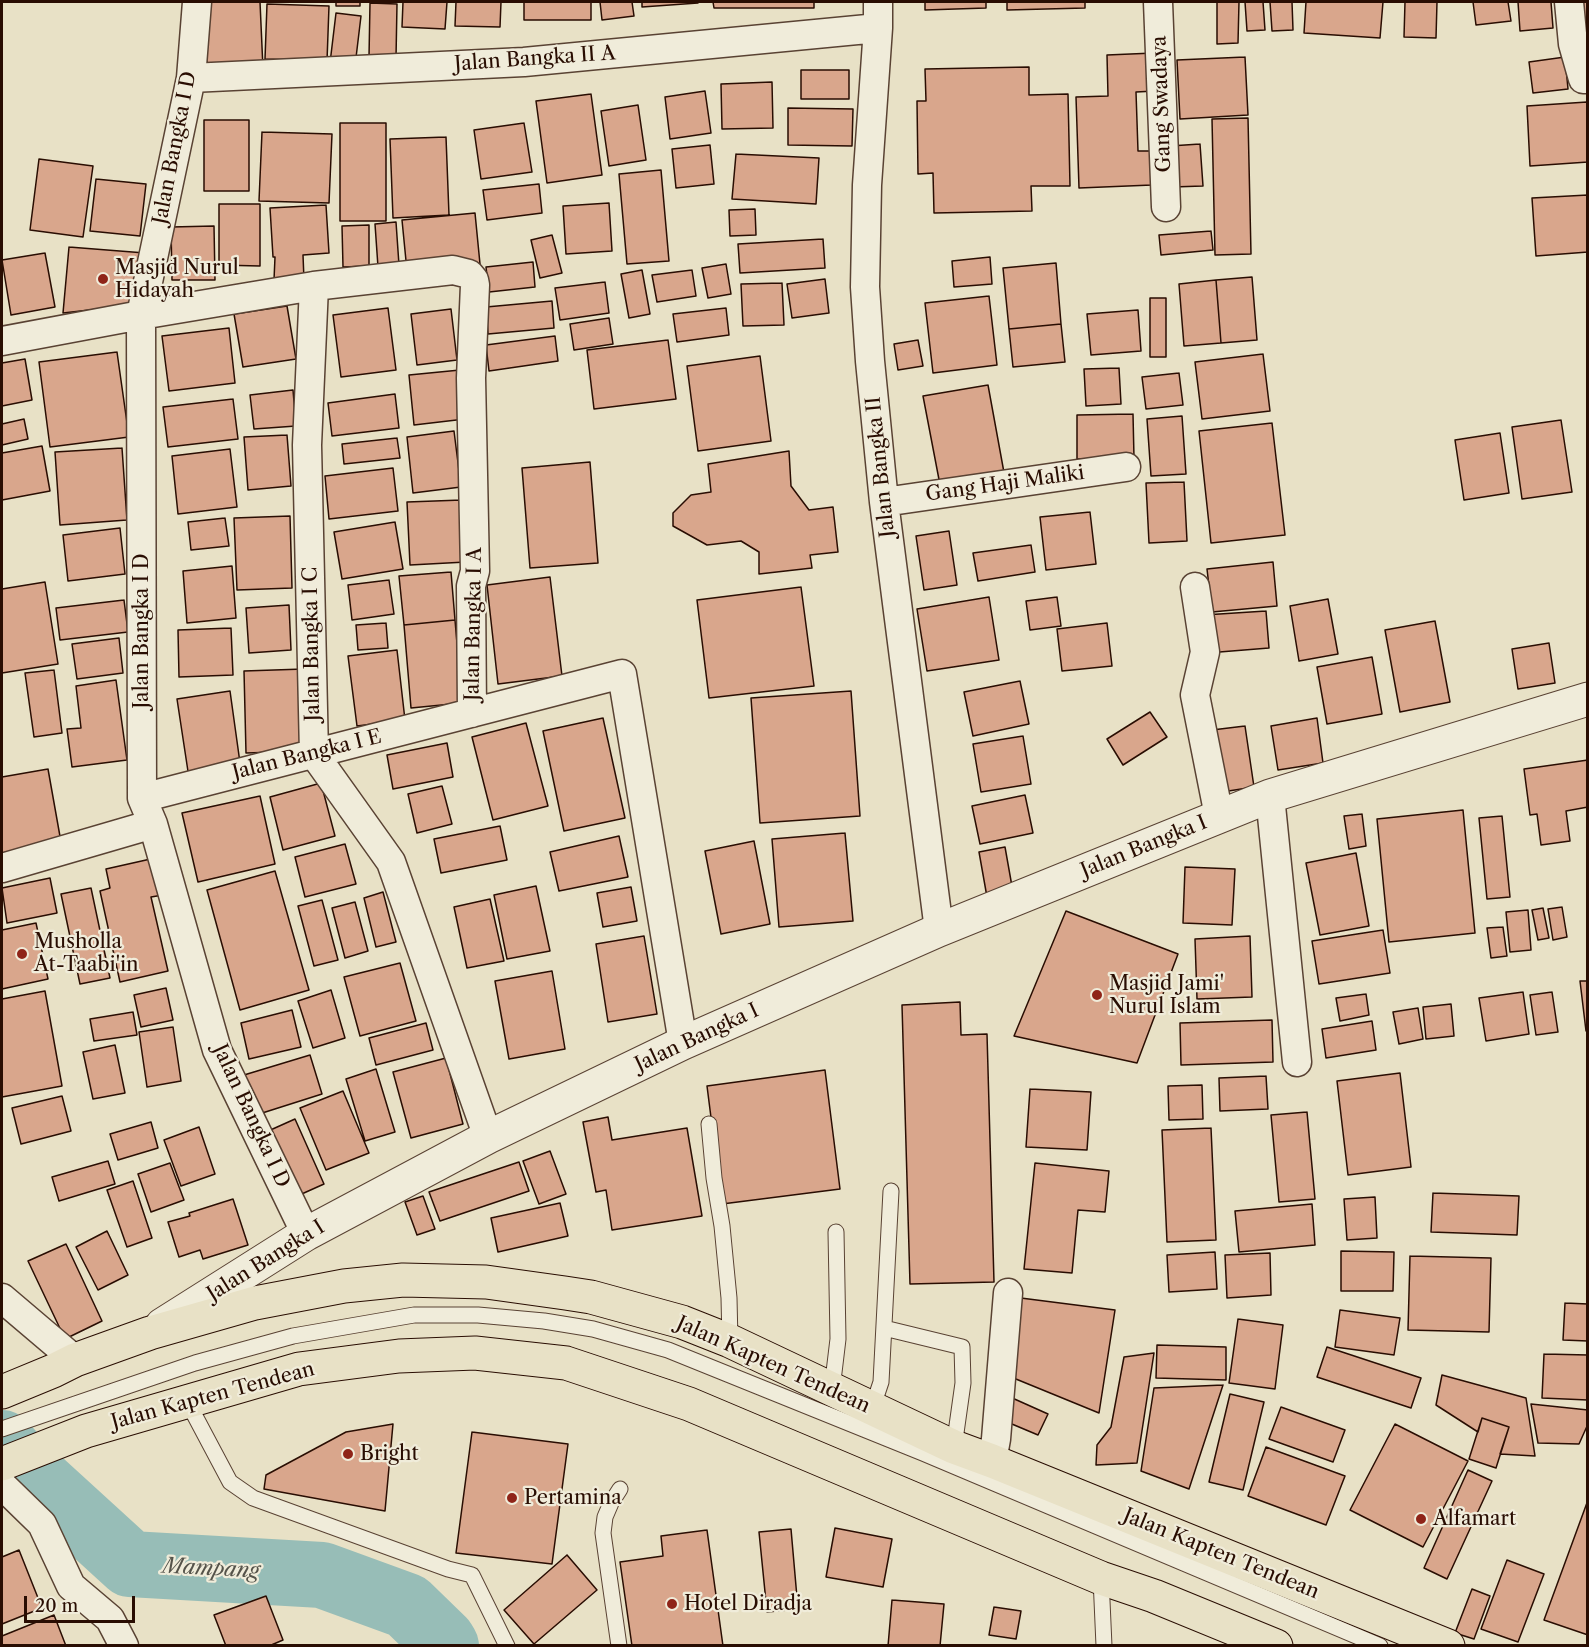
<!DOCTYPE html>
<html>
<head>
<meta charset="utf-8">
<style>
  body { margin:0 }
  #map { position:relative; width:1589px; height:1647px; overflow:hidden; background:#e8e1c6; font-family:"Libre Caslon Text",serif }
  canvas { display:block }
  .frame { position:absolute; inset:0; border:3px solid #290d02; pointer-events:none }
  .scale { position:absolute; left:24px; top:1596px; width:111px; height:27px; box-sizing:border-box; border:3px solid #290d02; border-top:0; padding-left:8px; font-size:18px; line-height:21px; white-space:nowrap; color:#290d02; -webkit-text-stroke:4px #f0ecda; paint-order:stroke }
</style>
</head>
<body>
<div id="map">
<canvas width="1589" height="1647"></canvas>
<div class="frame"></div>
<div class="scale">20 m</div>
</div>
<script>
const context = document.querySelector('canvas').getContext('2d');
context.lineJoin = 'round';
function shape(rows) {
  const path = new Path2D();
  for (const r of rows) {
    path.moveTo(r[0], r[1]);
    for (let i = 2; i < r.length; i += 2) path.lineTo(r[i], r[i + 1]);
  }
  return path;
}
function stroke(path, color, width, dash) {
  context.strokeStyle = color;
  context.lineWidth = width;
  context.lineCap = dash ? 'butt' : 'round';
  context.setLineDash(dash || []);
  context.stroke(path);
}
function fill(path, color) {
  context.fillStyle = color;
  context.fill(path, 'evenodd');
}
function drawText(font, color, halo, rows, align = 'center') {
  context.font = font + ' "Libre Caslon Text",serif';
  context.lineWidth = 4.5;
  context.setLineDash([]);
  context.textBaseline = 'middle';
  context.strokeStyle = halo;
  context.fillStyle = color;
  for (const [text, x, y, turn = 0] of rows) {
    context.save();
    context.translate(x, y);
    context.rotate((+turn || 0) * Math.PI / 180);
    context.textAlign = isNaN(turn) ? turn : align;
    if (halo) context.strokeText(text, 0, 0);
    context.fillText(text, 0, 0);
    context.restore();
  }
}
stroke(shape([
  [2,1443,27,1470,130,1564,322,1575,407,1606,443,1641,446,1646]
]), '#97bdb7', 66);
const building = shape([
  [202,2,260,2,263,69,206,71,202,2],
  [336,2,360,2,360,6,336,6,336,2],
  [403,2,447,2,445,29,402,27,403,2],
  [456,2,501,2,500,27,455,26,456,2],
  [524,2,591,2,591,20,524,20,524,2],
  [600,2,632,2,634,16,602,20,600,2],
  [642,2,698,2,698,3,642,7,642,2],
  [713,2,814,2,814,8,714,8,713,2],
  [925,2,986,2,986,8,925,10,925,2],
  [1007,2,1085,2,1085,8,1007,10,1007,2],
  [1217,2,1239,2,1238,43,1217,44,1217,2],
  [1245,2,1263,2,1265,30,1247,31,1245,2],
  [1270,2,1292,2,1293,30,1272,31,1270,2],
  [1306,2,1383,2,1380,38,1304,33,1306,2],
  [1405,2,1437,2,1436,38,1404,37,1405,2],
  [1473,2,1508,2,1511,21,1476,25,1473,2],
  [1518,2,1551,2,1553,28,1520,31,1518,2],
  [1575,2,1588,2,1588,21,1576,21,1575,2],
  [370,3,397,4,396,58,369,57,370,3],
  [267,4,329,6,327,61,265,59,267,4],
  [336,13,361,16,355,66,330,63,336,13],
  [1154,53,1155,91,1136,92,1138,151,1150,151,1152,185,1079,188,1076,97,1108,96,1107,55,1154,53],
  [1245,57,1248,115,1180,119,1177,60,1245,57],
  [1565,57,1568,89,1533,93,1529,62,1565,57],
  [1029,67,1029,95,1068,94,1070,186,1031,186,1032,211,934,213,933,173,918,174,917,101,926,101,925,69,1029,67],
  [801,70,849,70,849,99,801,99,801,70],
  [772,82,773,128,722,129,721,84,772,82],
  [705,91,711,133,670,139,665,97,705,91],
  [591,94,602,175,547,183,536,101,591,94],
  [1587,102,1588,162,1530,166,1527,106,1587,102],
  [638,105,646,160,609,166,601,111,638,105],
  [788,108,853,109,852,146,788,145,788,108],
  [1248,118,1251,254,1215,255,1212,119,1248,118],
  [204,120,249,120,249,191,204,191,204,120],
  [340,123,386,123,386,221,340,221,340,123],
  [524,123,532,172,481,179,474,130,524,123],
  [262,132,332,134,329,203,259,201,262,132],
  [446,137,449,215,393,218,390,139,446,137],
  [1200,144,1203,186,1172,187,1170,146,1200,144],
  [710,145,714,184,676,188,672,149,710,145],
  [736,154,819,158,816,204,732,199,736,154],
  [39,159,93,166,83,237,30,230,39,159],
  [661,170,669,261,627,264,619,174,661,170],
  [96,179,146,184,140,236,90,231,96,179],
  [539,184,542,213,487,220,483,190,539,184],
  [1588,195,1588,252,1536,256,1532,198,1588,195],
  [609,203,612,251,566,254,563,206,609,203],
  [219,204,260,204,260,266,219,265,219,204],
  [326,205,329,253,303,255,304,280,274,280,275,257,273,257,270,208,326,205],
  [755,209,756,235,730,236,729,210,755,209],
  [475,213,480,264,407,271,402,220,475,213],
  [396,222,399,265,378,267,375,224,396,222],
  [369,225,369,266,343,267,342,226,369,225],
  [214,226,215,280,172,280,171,227,214,226],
  [1211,231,1213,250,1161,255,1159,235,1211,231],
  [552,235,562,273,540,278,531,240,552,235],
  [823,239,825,268,740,273,738,244,823,239],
  [69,247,145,253,134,305,63,313,69,247],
  [45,253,55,307,11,315,2,260,45,253],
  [990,257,992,284,954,287,952,261,990,257],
  [533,262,535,287,489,292,486,267,533,262],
  [1056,263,1061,324,1009,329,1003,268,1056,263],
  [726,264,731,294,708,298,702,268,726,264],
  [642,270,650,314,629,318,621,274,642,270],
  [692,270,696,296,657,302,652,275,692,270],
  [1252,277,1257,340,1221,343,1216,280,1252,277],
  [825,279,829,313,792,318,787,284,825,279],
  [1216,280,1221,343,1184,346,1179,284,1216,280],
  [605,282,609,313,560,320,555,288,605,282],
  [782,283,784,325,743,326,741,284,782,283],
  [989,296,997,365,933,373,925,303,989,296],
  [1150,298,1166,298,1166,357,1150,357,1150,298],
  [552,301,554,328,488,334,486,307,552,301],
  [287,306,296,359,243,367,234,314,287,306],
  [388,308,396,370,341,377,333,315,388,308],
  [726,308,729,335,677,342,673,314,726,308],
  [451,309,457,360,417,365,411,314,451,309],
  [1138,310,1141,351,1091,355,1087,314,1138,310],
  [609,318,613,344,574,350,570,324,609,318],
  [1061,324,1065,362,1013,367,1009,329,1061,324],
  [229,328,235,383,169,391,162,336,229,328],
  [555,336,558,361,489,371,486,345,555,336],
  [668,340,676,399,594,409,587,350,668,340],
  [918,340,923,366,898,370,894,344,918,340],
  [117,352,129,437,50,447,39,362,117,352],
  [1263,354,1270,411,1202,419,1195,362,1263,354],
  [760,356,771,441,698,451,687,366,760,356],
  [25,359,32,400,2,406,2,363,25,359],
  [1119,368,1121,404,1086,406,1084,369,1119,368],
  [460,370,465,419,414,425,409,375,460,370],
  [1179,373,1183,405,1146,409,1142,377,1179,373],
  [988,385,1005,478,941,490,923,396,988,385],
  [293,390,296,426,254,429,250,395,293,390],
  [395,394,399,428,332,436,328,403,395,394],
  [233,399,238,439,168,447,163,407,233,399],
  [1133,414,1134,458,1077,459,1077,415,1133,414],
  [1182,416,1186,474,1151,476,1147,419,1182,416],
  [24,419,28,439,2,445,2,424,24,419],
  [1561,420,1572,492,1522,499,1512,427,1561,420],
  [1272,423,1285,535,1211,543,1199,431,1272,423],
  [454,431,461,487,413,493,407,437,454,431],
  [1500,433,1509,493,1464,500,1455,440,1500,433],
  [287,435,291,486,248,490,244,437,287,435],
  [397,438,400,458,344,464,342,444,397,438],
  [42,446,50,491,2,500,2,453,42,446],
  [122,448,127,520,60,525,55,452,122,448],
  [230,449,237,507,178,514,172,456,230,449],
  [789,451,791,486,809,510,833,507,838,552,810,555,812,568,759,574,759,552,741,541,707,545,673,526,673,513,691,495,711,492,708,464,789,451],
  [590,462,598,563,530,568,522,468,590,462],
  [393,468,398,511,329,519,325,476,393,468],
  [1184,482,1187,541,1149,543,1146,483,1184,482],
  [462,500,466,562,410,565,407,502,462,500],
  [1090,512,1096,564,1046,570,1040,517,1090,512],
  [290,516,292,588,237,590,234,518,290,516],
  [225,518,229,546,191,550,188,522,225,518],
  [395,522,403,569,342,579,334,532,395,522],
  [120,528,125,574,68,581,63,535,120,528],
  [949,531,957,585,924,590,916,536,949,531],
  [1031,545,1035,572,978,581,973,553,1031,545],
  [1273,562,1277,606,1212,612,1207,569,1273,562],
  [232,566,236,618,187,623,183,571,232,566],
  [451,572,455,620,404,625,399,576,451,572],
  [550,577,562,676,498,684,487,585,550,577],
  [389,580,394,614,352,620,348,585,389,580],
  [45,582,58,664,2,673,2,589,45,582],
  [801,587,814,686,709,698,697,600,801,587],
  [989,597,999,660,927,671,917,609,989,597],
  [1057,597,1061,626,1030,630,1026,601,1057,597],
  [1328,599,1338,654,1299,661,1290,606,1328,599],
  [124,600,128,632,60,640,56,608,124,600],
  [289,605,291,650,249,653,246,608,289,605],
  [1266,611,1269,648,1207,653,1204,615,1266,611],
  [455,620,462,703,411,708,404,625,455,620],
  [1435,621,1450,702,1400,712,1385,630,1435,621],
  [386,623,388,648,358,650,356,625,386,623],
  [1107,623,1112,666,1062,671,1057,629,1107,623],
  [231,628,233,675,179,677,178,630,231,628],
  [119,638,123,673,77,679,72,644,119,638],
  [1549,643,1555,683,1518,689,1512,649,1549,643],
  [397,650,405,720,357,726,348,656,397,650],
  [1372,657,1382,714,1327,724,1317,667,1372,657],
  [304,669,307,751,246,753,244,671,304,669],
  [54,670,62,733,34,737,25,673,54,670],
  [116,680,127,760,72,767,67,729,81,728,76,686,116,680],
  [1020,681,1029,724,973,736,964,692,1020,681],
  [230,691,241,770,189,778,177,699,230,691],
  [851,691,860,816,760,823,751,698,851,691],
  [1150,712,1167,737,1123,765,1107,739,1150,712],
  [603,718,625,818,564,831,543,731,603,718],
  [1317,718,1323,763,1278,770,1271,726,1317,718],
  [526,723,548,806,493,820,472,737,526,723],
  [1245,726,1254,787,1222,792,1212,730,1245,726],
  [1023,736,1031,784,981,792,973,744,1023,736],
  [447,743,453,777,393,789,387,755,447,743],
  [1588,760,1588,807,1566,811,1570,841,1541,845,1537,814,1530,815,1524,769,1588,760],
  [48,769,61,842,2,853,2,777,48,769],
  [321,783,335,836,283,850,270,797,321,783],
  [442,786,452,824,417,833,408,794,442,786],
  [1025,795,1033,833,980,844,972,806,1025,795],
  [260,796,275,864,198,882,182,813,260,796],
  [1463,810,1475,933,1389,942,1377,819,1463,810],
  [1362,814,1366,846,1349,849,1344,816,1362,814],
  [1502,816,1510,897,1487,899,1479,818,1502,816],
  [500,826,507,860,441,873,434,839,500,826],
  [845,833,853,921,779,927,772,839,845,833],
  [619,836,628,877,559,891,550,852,619,836],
  [754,841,770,924,721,934,705,851,754,841],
  [345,844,356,884,305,897,295,857,345,844],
  [1005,847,1013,892,987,897,979,852,1005,847],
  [1356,853,1369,926,1320,935,1306,863,1356,853],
  [155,858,163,895,151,897,168,971,120,982,100,891,110,888,106,869,155,858],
  [1185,867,1235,869,1232,925,1183,923,1185,867],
  [275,871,309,990,240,1010,207,890,275,871],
  [50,878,57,913,7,923,2,888,50,878],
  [536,886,550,951,507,959,494,895,536,886],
  [631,887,637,921,603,927,597,893,631,887],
  [91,888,110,978,80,984,61,894,91,888],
  [383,892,396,942,376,947,364,898,383,892],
  [490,899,504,961,467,968,454,907,490,899],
  [322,900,338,960,314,966,298,906,322,900],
  [355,902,368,951,345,958,332,908,355,902],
  [1562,907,1567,937,1553,940,1548,909,1562,907],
  [1543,908,1549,938,1538,940,1532,910,1543,908],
  [1528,910,1531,950,1510,952,1506,912,1528,910],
  [1066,911,1178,954,1137,1063,1014,1036,1066,911],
  [36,923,48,979,2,989,2,930,36,923],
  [1503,927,1507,956,1491,958,1487,928,1503,927],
  [1383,930,1390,973,1319,984,1312,941,1383,930],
  [644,936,657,1014,608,1022,596,944,644,936],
  [1250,936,1252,997,1197,999,1195,939,1250,936],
  [400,963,416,1021,360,1036,344,977,400,963],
  [552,971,565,1049,509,1059,495,981,552,971],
  [1580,981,1588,981,1588,1031,1586,1031,1580,981],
  [166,988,173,1020,141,1027,134,995,166,988],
  [331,990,345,1038,313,1048,298,1001,331,990],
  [45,991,62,1086,2,1097,2,999,45,991],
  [1523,992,1529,1034,1486,1041,1479,998,1523,992],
  [1552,992,1558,1032,1536,1035,1530,995,1552,992],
  [1366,994,1369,1015,1340,1021,1336,998,1366,994],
  [960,1002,961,1035,987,1034,994,1282,910,1284,902,1005,960,1002],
  [1451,1004,1454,1036,1426,1039,1423,1007,1451,1004],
  [1418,1008,1423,1039,1399,1044,1393,1012,1418,1008],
  [292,1010,301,1047,249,1059,241,1023,292,1010],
  [133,1012,137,1035,94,1041,90,1019,133,1012],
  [1272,1020,1273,1062,1181,1065,1180,1023,1272,1020],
  [1372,1021,1376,1050,1326,1058,1322,1029,1372,1021],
  [426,1023,433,1050,376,1065,369,1038,426,1023],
  [173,1027,181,1081,147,1087,139,1032,173,1027],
  [115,1045,125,1093,93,1099,83,1052,115,1045],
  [310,1055,322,1094,256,1115,244,1075,310,1055],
  [446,1058,463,1124,411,1138,393,1072,446,1058],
  [376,1069,395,1132,365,1141,346,1079,376,1069],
  [825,1070,840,1189,722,1204,707,1086,825,1070],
  [1400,1073,1411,1167,1348,1175,1337,1081,1400,1073],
  [1266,1076,1268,1109,1220,1111,1219,1078,1266,1076],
  [1202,1085,1203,1119,1169,1120,1168,1086,1202,1085],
  [1030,1089,1091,1092,1087,1150,1026,1147,1030,1089],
  [343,1091,369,1153,326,1170,300,1108,343,1091],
  [62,1096,71,1131,21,1144,12,1108,62,1096],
  [1307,1112,1315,1199,1279,1202,1271,1115,1307,1112],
  [608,1117,612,1140,687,1128,702,1216,612,1230,606,1190,596,1192,583,1122,608,1117],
  [295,1119,324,1184,295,1197,266,1132,295,1119],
  [151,1122,158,1148,118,1160,110,1134,151,1122],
  [199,1127,215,1174,181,1186,164,1140,199,1127],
  [1211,1128,1216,1240,1167,1242,1162,1130,1211,1128],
  [550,1151,566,1194,539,1204,523,1161,550,1151],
  [108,1161,115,1184,59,1201,52,1177,108,1161],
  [519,1162,529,1191,440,1221,429,1192,519,1162],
  [170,1163,184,1200,151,1212,138,1174,170,1163],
  [1035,1163,1109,1171,1105,1212,1078,1210,1072,1273,1024,1269,1035,1163],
  [133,1181,152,1238,127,1247,107,1190,133,1181],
  [1433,1193,1519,1196,1517,1235,1431,1232,1433,1193],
  [423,1196,435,1229,417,1235,405,1202,423,1196],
  [1375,1197,1377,1238,1347,1240,1344,1199,1375,1197],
  [233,1199,248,1245,203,1259,200,1250,179,1257,168,1222,190,1216,189,1213,233,1199],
  [560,1203,568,1236,498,1252,491,1218,560,1203],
  [1312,1204,1315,1245,1239,1252,1235,1211,1312,1204],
  [107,1231,128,1275,98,1290,76,1247,107,1231],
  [66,1244,102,1321,65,1339,28,1261,66,1244],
  [1341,1251,1394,1252,1393,1291,1341,1291,1341,1251],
  [1215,1252,1217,1289,1169,1292,1167,1255,1215,1252],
  [1270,1253,1271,1295,1227,1298,1225,1255,1270,1253],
  [1410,1256,1491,1258,1489,1332,1408,1330,1410,1256],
  [1013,1297,1115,1310,1099,1413,1011,1377,1013,1297],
  [1565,1303,1588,1304,1588,1341,1563,1340,1565,1303],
  [1340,1310,1400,1318,1394,1355,1335,1347,1340,1310],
  [1238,1319,1283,1325,1275,1389,1229,1383,1238,1319],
  [1157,1345,1226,1347,1226,1380,1156,1378,1157,1345],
  [1327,1347,1421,1378,1411,1408,1317,1377,1327,1347],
  [1154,1353,1137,1463,1096,1465,1097,1445,1111,1427,1124,1357,1154,1353],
  [1544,1354,1588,1355,1588,1400,1542,1398,1544,1354],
  [1442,1375,1526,1398,1535,1456,1500,1454,1509,1427,1482,1418,1478,1432,1436,1405,1442,1375],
  [1223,1385,1189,1489,1141,1471,1154,1388,1223,1385],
  [1230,1394,1264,1402,1243,1490,1209,1482,1230,1394],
  [1010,1397,1048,1414,1038,1435,1000,1419,1010,1397],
  [1531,1404,1588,1410,1588,1424,1579,1444,1538,1443,1531,1404],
  [1281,1407,1345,1430,1333,1462,1269,1439,1281,1407],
  [1482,1418,1509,1427,1496,1468,1469,1459,1482,1418],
  [393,1424,385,1511,264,1489,266,1475,346,1432,393,1424],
  [1395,1424,1468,1461,1423,1547,1350,1510,1395,1424],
  [472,1432,568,1444,552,1564,456,1553,472,1432],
  [1266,1447,1345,1476,1326,1525,1248,1496,1266,1447],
  [1468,1470,1492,1481,1447,1579,1424,1568,1468,1470],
  [1588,1500,1588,1635,1544,1620,1588,1500],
  [835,1528,892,1539,883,1587,826,1577,835,1528],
  [791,1529,798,1609,767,1612,759,1532,791,1529],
  [707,1530,723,1646,632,1646,620,1562,663,1556,661,1536,707,1530],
  [19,1550,42,1608,2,1624,2,1557,19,1550],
  [567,1555,597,1590,534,1644,504,1610,567,1555],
  [1507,1560,1544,1574,1518,1642,1481,1629,1507,1560],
  [1472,1589,1490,1596,1474,1639,1455,1633,1472,1589],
  [266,1596,283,1640,269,1646,226,1646,214,1615,266,1596],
  [892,1600,944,1604,940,1646,888,1646,892,1600],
  [994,1607,1021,1611,1016,1639,989,1635,994,1607],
  [54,1615,66,1646,2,1646,2,1636,54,1615]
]);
fill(building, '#d9a68c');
stroke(building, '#290d02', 1.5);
const service = shape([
  [709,1124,714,1178,722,1226,729,1298,730,1341],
  [884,1328,962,1347,963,1383,954,1447],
  [832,1389,838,1339,836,1232],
  [187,1401,230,1482,253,1498,448,1569,472,1575,507,1646],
  [872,1409,881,1382,891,1191],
  [2,1429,195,1363,293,1336,414,1315,478,1315,544,1321,593,1329,668,1350,923,1453,1380,1646],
  [1101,1578,1104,1646],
  [619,1646,603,1533,605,1517,611,1503,620,1489]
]);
const minor = shape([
  [197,2,191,78,141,315,142,798,153,824,217,1050,306,1234],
  [878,2,878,28,867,185,865,287,870,361,884,502,939,930],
  [1158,2,1166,207],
  [1569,2,1573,44,1583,79,1588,79],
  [191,78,524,62,878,28],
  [314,286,453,270,469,274,474,280,475,285,471,378,475,571,471,586,472,713],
  [2,341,141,315,314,286,307,445,314,754,391,862,488,1137],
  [884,502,1126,467],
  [1195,587,1205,652,1195,695,1219,816],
  [1270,796,1297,1062],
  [142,798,622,674,683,1043],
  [2,868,153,824],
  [2,1298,75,1360],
  [992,1461,996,1439,1008,1293],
  [2,1485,42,1524,71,1586,110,1619,124,1646]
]);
const tertiary = shape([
  [162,1325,306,1234,488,1137,683,1043,939,930,1270,796,1588,699]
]);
const primary = shape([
  [2,1392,53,1371,75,1360,150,1333,255,1303,344,1286,403,1280,486,1282,565,1293,591,1297,682,1322,730,1341,954,1447,992,1461,1448,1646],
  [2,1464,86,1431,299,1369,399,1356,475,1353,566,1363,689,1404,1101,1578,1154,1596,1276,1646]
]);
stroke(service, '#594233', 17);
stroke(minor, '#594233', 31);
stroke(tertiary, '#594233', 35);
stroke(primary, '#290d02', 35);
stroke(service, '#f0ecda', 15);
stroke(minor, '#f0ecda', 28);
stroke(tertiary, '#f0ecda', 33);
stroke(primary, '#e8e1c6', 33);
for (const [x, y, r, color] of [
  [103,279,6,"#8f2418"],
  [22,954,6,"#8f2418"],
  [1097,995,6,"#8f2418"],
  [348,1454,6,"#8f2418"],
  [512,1498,6,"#8f2418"],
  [1421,1519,6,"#8f2418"],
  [672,1604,6,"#8f2418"]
]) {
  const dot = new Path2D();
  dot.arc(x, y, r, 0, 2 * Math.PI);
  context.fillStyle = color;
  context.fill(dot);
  stroke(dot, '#f0ecda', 2);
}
drawText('20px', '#290d02', '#f0ecda', [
  ["Jalan Bangka II A",535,59,-4],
  ["Gang Swadaya",1162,104,-92],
  ["Jalan Bangka I D",175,148,-79],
  ["Jalan Bangka II",881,467,-96],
  ["Gang Haji Maliki",1005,484,-8],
  ["Jalan Bangka I A",474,624,-89],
  ["Jalan Bangka I D",142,631,-90],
  ["Jalan Bangka I C",312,644,-91],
  ["Jalan Bangka I E",307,755,-14],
  ["Jalan Bangka I",1144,847,-22],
  ["Jalan Bangka I",697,1038,-25],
  ["Jalan Bangka I D",251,1116,65],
  ["Jalan Bangka I",266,1261,-32],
  ["Jalan Kapten Tendean",773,1365,24],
  ["Jalan Kapten Tendean",213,1396,-15],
  ["Jalan Kapten Tendean",1221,1554,22]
]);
drawText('20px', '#290d02', '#f0ecda', [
  ["Masjid Nurul",115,268],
  ["Hidayah",115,291],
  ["Musholla",34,942],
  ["At-Taabi'in",34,965],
  ["Masjid Jami'",1109,984],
  ["Nurul Islam",1109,1007],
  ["Bright",360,1454],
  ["Pertamina",524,1498],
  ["Alfamart",1433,1519],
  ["Hotel Diradja",684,1604]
], 'left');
drawText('italic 21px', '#55534a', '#f0ecda', [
  ["Mampang",211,1569,3]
]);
</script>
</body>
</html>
